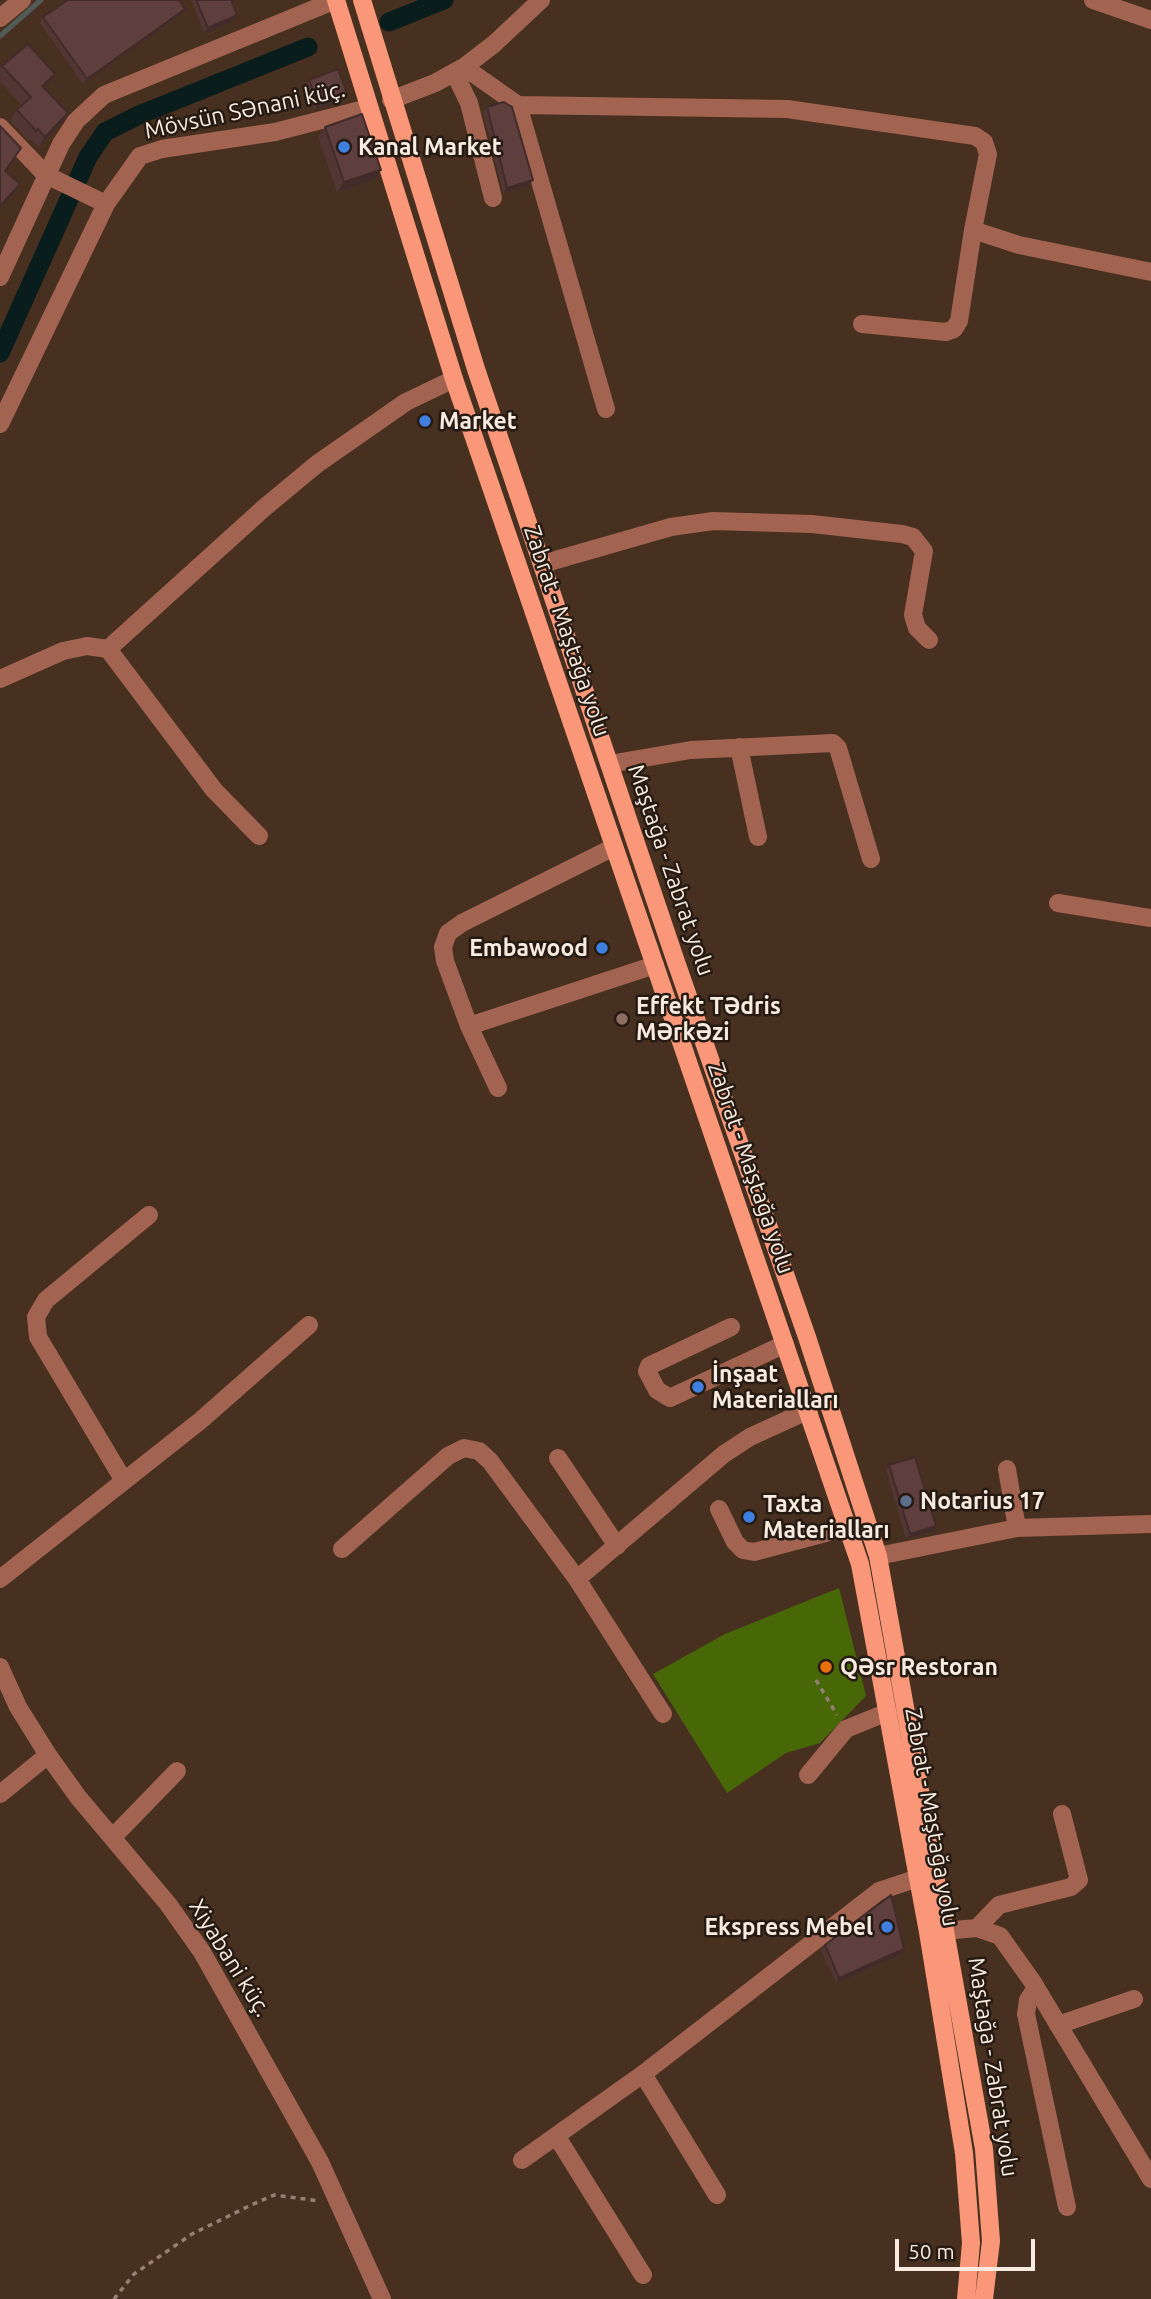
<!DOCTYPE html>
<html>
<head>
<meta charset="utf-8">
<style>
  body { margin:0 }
  #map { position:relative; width:1151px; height:2299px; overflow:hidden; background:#47301f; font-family:Ubuntu,sans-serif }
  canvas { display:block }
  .scale { position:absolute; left:895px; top:2239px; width:140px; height:32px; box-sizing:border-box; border:4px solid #f9ebe0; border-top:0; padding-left:9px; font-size:21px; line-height:24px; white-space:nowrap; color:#f9ebe0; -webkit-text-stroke:5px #251b13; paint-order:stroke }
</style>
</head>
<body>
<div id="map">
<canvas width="1151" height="2299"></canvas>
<div class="scale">50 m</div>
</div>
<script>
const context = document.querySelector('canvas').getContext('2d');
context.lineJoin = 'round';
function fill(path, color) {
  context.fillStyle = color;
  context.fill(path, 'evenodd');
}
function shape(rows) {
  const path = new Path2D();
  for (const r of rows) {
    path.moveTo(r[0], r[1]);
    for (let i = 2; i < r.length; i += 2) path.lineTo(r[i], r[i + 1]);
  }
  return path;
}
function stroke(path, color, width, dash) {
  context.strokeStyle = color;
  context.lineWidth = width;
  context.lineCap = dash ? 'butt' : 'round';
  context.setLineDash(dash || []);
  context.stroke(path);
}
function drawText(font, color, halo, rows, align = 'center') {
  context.font = font + ' Ubuntu,sans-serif';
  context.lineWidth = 5;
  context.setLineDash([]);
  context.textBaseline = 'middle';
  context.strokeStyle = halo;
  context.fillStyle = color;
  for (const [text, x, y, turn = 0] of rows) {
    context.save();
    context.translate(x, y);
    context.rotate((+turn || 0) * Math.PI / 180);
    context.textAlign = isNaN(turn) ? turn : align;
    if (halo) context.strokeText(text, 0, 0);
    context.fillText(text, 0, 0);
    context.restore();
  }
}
fill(shape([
  [839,1588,866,1696,820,1743,786,1753,727,1793,653,1674,725,1634]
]), '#486707');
stroke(shape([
  [0,36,41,0]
]), '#515b58', 5);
stroke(shape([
  [389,22,444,0],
  [0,353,88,157,105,132,139,115,308,47]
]), '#091d1d', 19);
stroke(shape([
  [816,1680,837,1715],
  [114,2299,134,2274,192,2234,247,2207,274,2195,320,2201]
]), '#938072', 3.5, [5, 5]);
stroke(shape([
  [1093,0,1151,20],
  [0,18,22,0],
  [464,67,518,105,787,109,975,136,984,142,988,154,973,230,1019,245,1151,272],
  [454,72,469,103,493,198],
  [391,100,435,83,464,67,494,44,541,0],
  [518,105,606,409],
  [0,127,46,175,106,204],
  [0,277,61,144,76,121,104,95,336,0],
  [862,324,946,332,954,329,959,321,973,230],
  [0,424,106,204,140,156,162,149,275,132,368,108],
  [542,564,671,527,713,521,812,524,902,534,913,537,924,551,913,615,917,628,929,640],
  [0,679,63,651,87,646,108,649],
  [739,747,758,837],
  [609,764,691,750,833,743,838,748,871,859],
  [259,836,214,790,108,649,264,508,317,464,406,402,454,379],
  [1058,903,1151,918],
  [469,1026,655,965],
  [498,1088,469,1026,445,961,443,947,448,933,462,923,614,847],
  [731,1327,649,1366,647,1371,657,1390,670,1398,785,1344],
  [558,1458,617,1546],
  [1007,1469,1017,1528],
  [124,1481,38,1337,36,1317,46,1300,149,1215],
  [719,1509,735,1542,743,1550,754,1552,848,1527],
  [342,1549,448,1456,464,1448,479,1451,490,1461,577,1579,663,1714],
  [878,1556,1017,1528,1151,1524],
  [0,1579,200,1421,309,1325],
  [577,1579,724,1454,750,1437,809,1410],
  [0,1667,18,1707,48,1755,78,1797,168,1904,202,1952,320,2162,382,2299],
  [808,1775,846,1729,888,1712],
  [0,1794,48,1755],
  [113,1837,177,1771],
  [977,1928,999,1905,1071,1887,1079,1880,1062,1814],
  [932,1932,977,1928,1000,1936,1032,1981,1151,2179],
  [1036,1988,1028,2000,1026,2014,1067,2207],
  [1058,2025,1134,1999],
  [643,2074,717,2195],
  [557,2137,643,2275],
  [522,2160,643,2074,879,1891,918,1878]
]), '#a26451', 18);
stroke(shape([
  [336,0,454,379,860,1564,928,1932,964,2153,971,2243,966,2299],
  [362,0,476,369,675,959,807,1337,878,1556,984,2149,991,2241,984,2299]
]), '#fb9779', 18);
fill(shape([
  [191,0,231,0,237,15,234,20,204,33],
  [181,14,83,84,40,23,43,17],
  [2,66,55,74,43,88,68,113,61,124,38,147,31,139,29,141,10,121,17,110,22,105,0,82,0,69],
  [309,80,347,94,344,99,314,110,305,86],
  [487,107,529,186,503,193,483,112],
  [325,127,374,180,337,192,318,137],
  [889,1465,932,1531,906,1539,886,1470],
  [825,1945,901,1954,836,1983,821,1950]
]), '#513634');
fill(shape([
  [185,9,181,14,83,84,87,79],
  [237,15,234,20,204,33,208,28],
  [55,74,48,84,35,96,42,86],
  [347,94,344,99,314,110,318,105],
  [68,113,61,124,38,147,45,137],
  [381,170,374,180,337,192,344,182],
  [533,180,529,186,503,193,507,188],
  [20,184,13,195,0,208,0,206],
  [936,1526,932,1531,906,1539,910,1534],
  [904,1949,901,1954,836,1983,839,1978]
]), '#422c2b');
const building = shape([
  [68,0,179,0,185,9,87,79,43,17,68,0],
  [196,0,231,0,237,15,208,28,196,0],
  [28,44,55,74,42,86,68,113,45,137,38,129,36,131,17,110,31,97,2,66,28,44],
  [338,69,347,94,318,105,309,80,338,69],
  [504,102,512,107,533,180,507,188,487,107,504,102],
  [362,114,381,170,344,182,325,127,362,114],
  [0,126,21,148,5,171,20,184,0,206,0,126],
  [915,1457,936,1526,910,1534,889,1465,915,1457],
  [891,1895,904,1949,839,1978,825,1945,891,1895]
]);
fill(building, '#5e3f3d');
stroke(building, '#422c2b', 2);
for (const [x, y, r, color] of [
  [344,147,7,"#3f7fe0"],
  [425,421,7,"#3f7fe0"],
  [602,948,7,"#3f7fe0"],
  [622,1019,7,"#8d6e63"],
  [698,1387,7,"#3f7fe0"],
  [906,1501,7,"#5c6f8a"],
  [749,1517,7,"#3f7fe0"],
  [826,1667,7,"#e8710a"],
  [887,1927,7,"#3f7fe0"]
]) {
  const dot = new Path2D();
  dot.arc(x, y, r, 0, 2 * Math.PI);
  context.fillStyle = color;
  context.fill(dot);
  stroke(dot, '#251b13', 2.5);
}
drawText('23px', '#f9ebe0', '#251b13', [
  ["Mövsün Sənani küç.",245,110,-12],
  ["Zabrat - Maştağa yolu",567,631,71],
  ["Maştağa - Zabrat yolu",671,870,71],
  ["Zabrat - Maştağa yolu",751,1168,71],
  ["Zabrat - Maştağa yolu",932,1817,80],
  ["Xiyabani küç.",230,1958,58],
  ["Maştağa - Zabrat yolu",993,2067,81]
]);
drawText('bold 23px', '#f9ebe0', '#251b13', [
  ["Kanal Market",358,147],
  ["Market",439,421],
  ["Embawood",588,948,"right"],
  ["Effekt Tədris",636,1006],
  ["Mərkəzi",636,1032],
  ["İnşaat",712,1374],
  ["Materialları",712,1400],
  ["Notarius 17",920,1501],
  ["Taxta",763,1504],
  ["Materialları",763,1530],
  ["Qəsr Restoran",840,1667],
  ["Ekspress Mebel",873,1927,"right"]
], 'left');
</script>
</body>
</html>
